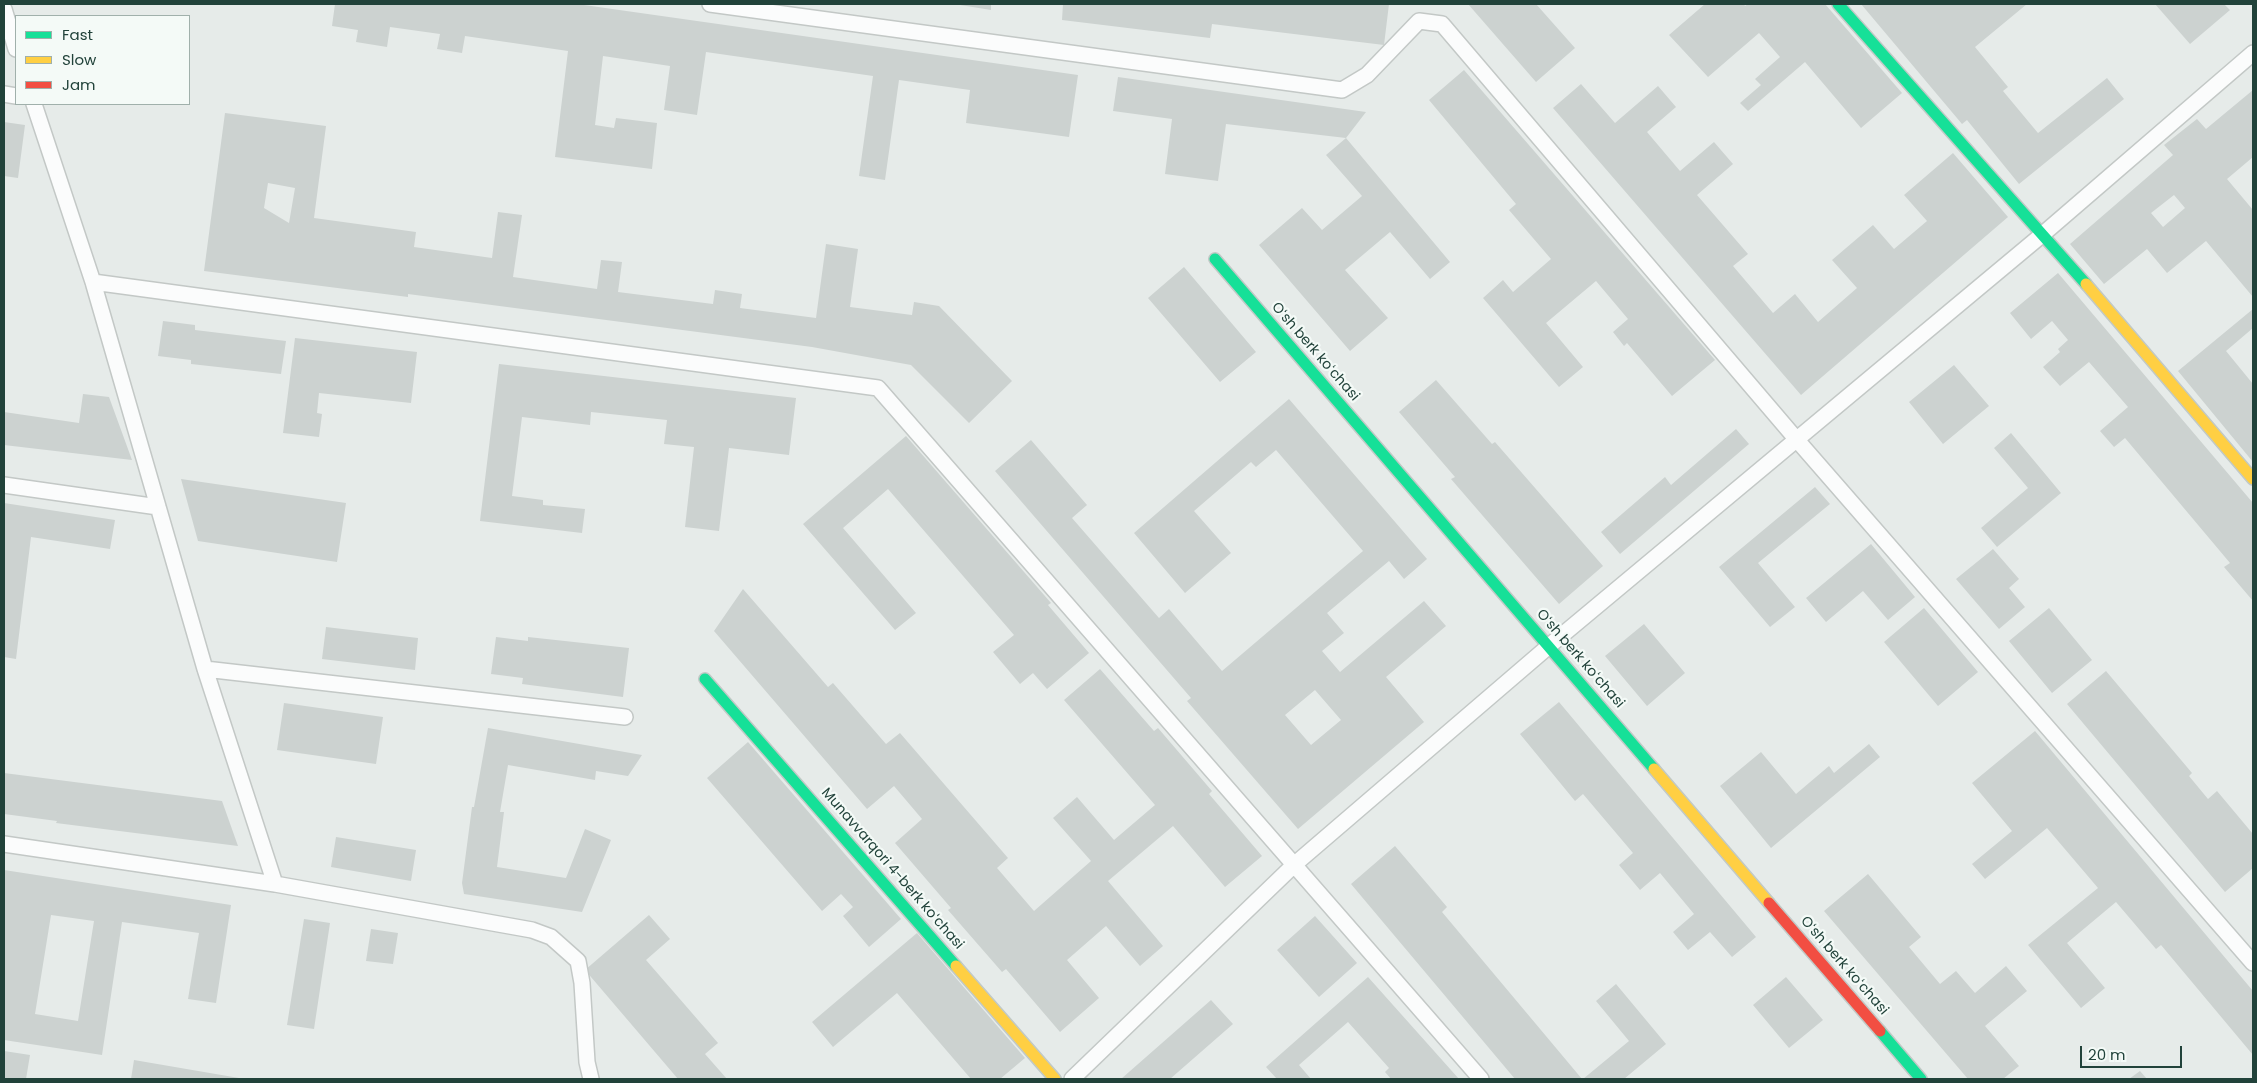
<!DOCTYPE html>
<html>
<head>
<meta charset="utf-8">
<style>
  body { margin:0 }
  #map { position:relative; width:2257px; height:1083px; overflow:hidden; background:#e6ebe9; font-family:Poppins,sans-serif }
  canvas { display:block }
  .frame { position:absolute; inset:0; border:5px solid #21423a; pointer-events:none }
  .legend { position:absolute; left:15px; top:15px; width:175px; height:90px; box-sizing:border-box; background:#f4faf7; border:1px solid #a0b0ab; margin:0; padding:6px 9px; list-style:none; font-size:15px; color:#21423a }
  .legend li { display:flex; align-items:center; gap:10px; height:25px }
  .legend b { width:25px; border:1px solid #a0b0ab }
  .scale { position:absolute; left:2080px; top:1046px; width:102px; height:22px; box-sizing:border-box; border:2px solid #21423a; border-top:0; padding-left:6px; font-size:15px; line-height:18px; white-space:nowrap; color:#21423a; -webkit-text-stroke:4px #f4faf7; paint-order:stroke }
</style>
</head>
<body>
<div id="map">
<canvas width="2257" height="1083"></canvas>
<div class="frame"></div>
<ul class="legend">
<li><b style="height:6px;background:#16e098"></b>Fast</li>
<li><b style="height:6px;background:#ffcf43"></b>Slow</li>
<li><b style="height:6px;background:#f24e42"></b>Jam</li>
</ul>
<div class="scale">20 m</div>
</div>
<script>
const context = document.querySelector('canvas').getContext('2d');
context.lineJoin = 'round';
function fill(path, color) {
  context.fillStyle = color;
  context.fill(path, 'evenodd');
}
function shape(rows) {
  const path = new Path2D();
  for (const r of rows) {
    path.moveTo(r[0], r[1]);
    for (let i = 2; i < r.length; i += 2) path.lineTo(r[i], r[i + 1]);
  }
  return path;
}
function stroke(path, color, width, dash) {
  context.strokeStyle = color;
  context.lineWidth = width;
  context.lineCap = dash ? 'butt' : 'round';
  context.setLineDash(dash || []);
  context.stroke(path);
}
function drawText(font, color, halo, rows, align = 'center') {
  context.font = font + ' Poppins,sans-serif';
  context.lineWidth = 4.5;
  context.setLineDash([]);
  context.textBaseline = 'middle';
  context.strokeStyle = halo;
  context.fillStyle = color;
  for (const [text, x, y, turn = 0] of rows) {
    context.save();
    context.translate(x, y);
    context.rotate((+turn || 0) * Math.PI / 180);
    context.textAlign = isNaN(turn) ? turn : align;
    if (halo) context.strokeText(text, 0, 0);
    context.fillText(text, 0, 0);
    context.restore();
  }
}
fill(shape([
  [335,4,577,4,1078,75,1069,137,966,123,970,90,899,80,885,180,859,176,873,76,706,52,697,115,664,110,670,66,603,56,595,125,614,128,616,118,657,123,652,169,555,157,568,51,465,36,462,53,437,49,440,34,390,27,387,47,356,42,358,30,332,26],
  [954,4,991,4,991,10],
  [1063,4,1389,4,1384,45,1212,24,1210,38,1062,20],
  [1468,4,1536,4,1575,48,1536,82],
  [1705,4,1744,4,1745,6,1748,4,1825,4,1902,93,1861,128,1805,62,1748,111,1740,103,1761,85,1755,79,1780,57,1759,33,1708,77,1669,35],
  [1861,4,2027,4,1975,47,2008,87,2003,91,2038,133,2107,78,2124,99,2019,184,1967,120,1962,124],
  [2155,4,2224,4,2230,10,2190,44],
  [1464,70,1715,360,1672,396,1627,343,1624,346,1613,332,1628,319,1596,281,1546,323,1583,367,1559,387,1483,298,1503,280,1513,292,1551,259,1509,210,1516,204,1429,100],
  [1118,77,1366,112,1346,138,1450,262,1430,279,1390,232,1345,270,1388,318,1350,351,1259,245,1302,208,1322,230,1362,196,1326,155,1346,138,1226,124,1218,181,1165,174,1172,119,1113,111],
  [1581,84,1615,123,1658,86,1676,107,1647,132,1680,171,1714,142,1733,164,1697,195,1748,254,1733,266,1773,313,1795,294,1818,322,1857,288,1832,260,1873,225,1894,249,1927,221,1904,195,1953,153,2008,217,1801,395,1553,108],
  [2253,90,2253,157,2227,179,2253,210,2253,297,2206,241,2167,273,2147,249,2104,284,2070,244,2173,155,2164,145,2197,119,2206,129],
  [2174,195,2185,208,2163,227,2151,213],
  [225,113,326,126,314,218,416,232,414,247,492,258,498,212,522,215,513,277,597,289,601,260,622,262,618,292,713,304,715,290,742,294,740,308,816,318,826,244,858,249,850,307,912,315,914,302,939,306,1012,381,969,423,911,365,812,347,408,294,408,297,204,271],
  [268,183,295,188,289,223,264,208],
  [4,122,25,125,18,178,4,176],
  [1184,267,1256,352,1220,382,1148,298],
  [2058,273,2253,503,2253,601,2224,567,2230,563,2125,438,2114,447,2100,431,2128,407,2089,362,2060,386,2043,367,2060,352,2058,349,2068,340,2052,321,2031,339,2010,313],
  [2253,309,2253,328,2226,351,2253,384,2253,462,2178,371],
  [163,321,195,325,195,330,286,341,281,374,191,364,191,360,158,356],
  [295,338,417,352,411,403,319,393,317,413,322,414,319,437,283,433],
  [499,364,796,398,789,455,729,448,719,531,685,527,694,447,664,444,667,420,591,412,590,425,522,417,512,496,543,500,543,505,585,509,582,533,480,521],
  [1954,365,1989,406,1943,444,1909,402],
  [1436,380,1492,444,1495,442,1603,566,1559,604,1451,479,1455,477,1399,412],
  [83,394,109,397,132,460,4,445,4,412,79,423],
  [1289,399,1427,559,1404,579,1389,561,1327,613,1344,633,1322,651,1340,672,1424,601,1446,626,1386,677,1424,722,1298,829,1187,701,1191,698,995,471,1031,440,1087,505,1072,518,1159,618,1169,609,1222,671,1363,551,1276,450,1256,467,1251,462,1194,511,1231,553,1185,593,1134,533],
  [1315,690,1341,720,1311,745,1285,715],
  [1736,429,1749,444,1620,554,1601,532,1665,477,1671,485],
  [2011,433,2061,493,1997,547,1981,528,2028,488,1994,448],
  [906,436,1051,603,1048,605,1089,653,1047,689,1033,673,1020,684,993,652,1014,635,888,489,843,528,916,613,895,630,803,524],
  [181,479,346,503,337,562,198,541],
  [1815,487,1830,504,1758,563,1795,607,1770,627,1719,567],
  [4,503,115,520,110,549,31,537,16,659,4,657],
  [1871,544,1915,597,1888,620,1863,591,1826,622,1806,598],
  [1993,549,2019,579,2009,588,2025,607,1999,629,1956,579],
  [743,589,828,687,833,683,886,744,900,733,1008,858,997,868,1034,911,1091,861,1053,818,1077,797,1114,840,1155,805,1064,700,1100,669,1154,731,1158,728,1212,791,1209,794,1262,856,1225,887,1173,826,1108,881,1163,946,1140,966,1106,926,1067,960,1099,998,1060,1032,1006,969,1002,972,948,910,951,908,895,843,922,819,894,786,867,809,714,631],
  [1924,608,1978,672,1938,706,1884,642],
  [2049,608,2092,660,2052,693,2009,641],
  [1644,624,1685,673,1647,706,1605,656],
  [326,627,418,638,415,670,322,659],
  [496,637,528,641,528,637,629,648,623,697,522,684,523,678,491,674],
  [2106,671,2192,773,2189,776,2208,799,2217,791,2253,834,2253,868,2225,892,2067,704],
  [1559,702,1756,937,1732,957,1710,932,1688,950,1673,932,1694,914,1660,873,1640,890,1619,865,1633,853,1583,794,1575,801,1520,734],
  [284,703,383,717,376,764,277,750],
  [488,728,642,755,628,776,596,771,595,780,508,765,500,812,504,812,497,867,566,878,585,829,611,840,582,912,464,894,462,883,472,807,474,807],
  [2035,731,2253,991,2253,1055,2161,945,2156,949,2116,902,2067,943,2105,988,2081,1008,2028,945,2098,888,2047,828,1985,879,1972,864,2012,831,1972,783],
  [748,742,901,919,869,947,843,916,853,907,841,894,822,911,707,778],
  [1869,744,1880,757,1771,848,1720,786,1761,752,1796,794,1829,766,1834,773],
  [4,773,222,801,238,846,56,823,57,821,4,814],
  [336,837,416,850,411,881,331,867],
  [1395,846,1447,907,1442,912,1582,1079,1515,1079,1351,884],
  [4,870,231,905,216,1003,188,999,199,933,122,922,102,1055,4,1040],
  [51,915,94,921,78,1021,35,1014],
  [1868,874,1921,937,1909,947,1940,984,1956,971,1975,993,2006,966,2027,991,1985,1026,2019,1066,2003,1079,1968,1079,1824,911],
  [649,915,670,939,646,960,718,1043,705,1054,727,1079,678,1079,585,970],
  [1315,916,1357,963,1319,997,1277,950],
  [304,919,330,923,314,1029,287,1025],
  [371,929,398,933,393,964,366,961],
  [917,933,1025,1058,1000,1079,971,1079,897,993,833,1047,812,1022],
  [1368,977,1459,1079,1391,1079,1385,1072,1389,1068,1348,1022,1299,1065,1311,1079,1277,1079,1266,1067],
  [1786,977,1823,1020,1789,1048,1753,1005],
  [1616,984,1666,1044,1624,1079,1583,1079,1629,1041,1596,1001],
  [1211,1000,1233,1024,1170,1079,1121,1079],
  [4,1051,30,1055,26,1079,4,1079],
  [134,1060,239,1078,239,1079,131,1079],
  [2140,1071,2147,1079,2129,1079]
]), '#ccd2d0');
const lane = shape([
  [710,4,1342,90,1367,75,1419,21,1442,24,1797,440,2253,963],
  [4,9,16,49],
  [4,94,16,96],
  [34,104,93,282,205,669,275,884],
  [93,282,878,388,1481,1079],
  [4,485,158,507],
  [205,669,625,717],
  [4,844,275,884,532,930,551,937,578,961,582,983,587,1062,591,1079],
  [1072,1079,1295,864,1549,646,2043,234,2253,53]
]);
const fast = shape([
  [1838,4,2086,284],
  [1215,259,1654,769],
  [705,679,956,966],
  [1880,1031,1921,1079]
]);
const slow = shape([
  [2086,284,2253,479],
  [1654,769,1769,903],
  [956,966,1055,1079]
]);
const jam = shape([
  [1769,903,1880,1031]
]);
stroke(lane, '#c3c8c6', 18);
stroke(fast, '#c1c9c6', 14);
stroke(slow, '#c1c9c6', 14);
stroke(jam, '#c1c9c6', 14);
stroke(lane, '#fbfcfc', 15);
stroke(fast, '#16e098', 11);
stroke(slow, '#ffcf43', 11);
stroke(jam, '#f24e42', 11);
drawText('14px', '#21423a', '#f4faf7', [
  ["Oʻsh berk koʻchasi",1315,352,49],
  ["Oʻsh berk koʻchasi",1580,659,49],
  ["Munavvarqori 4-berk koʻchasi",892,869,49],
  ["Oʻsh berk koʻchasi",1844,966,49]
]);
</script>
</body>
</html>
